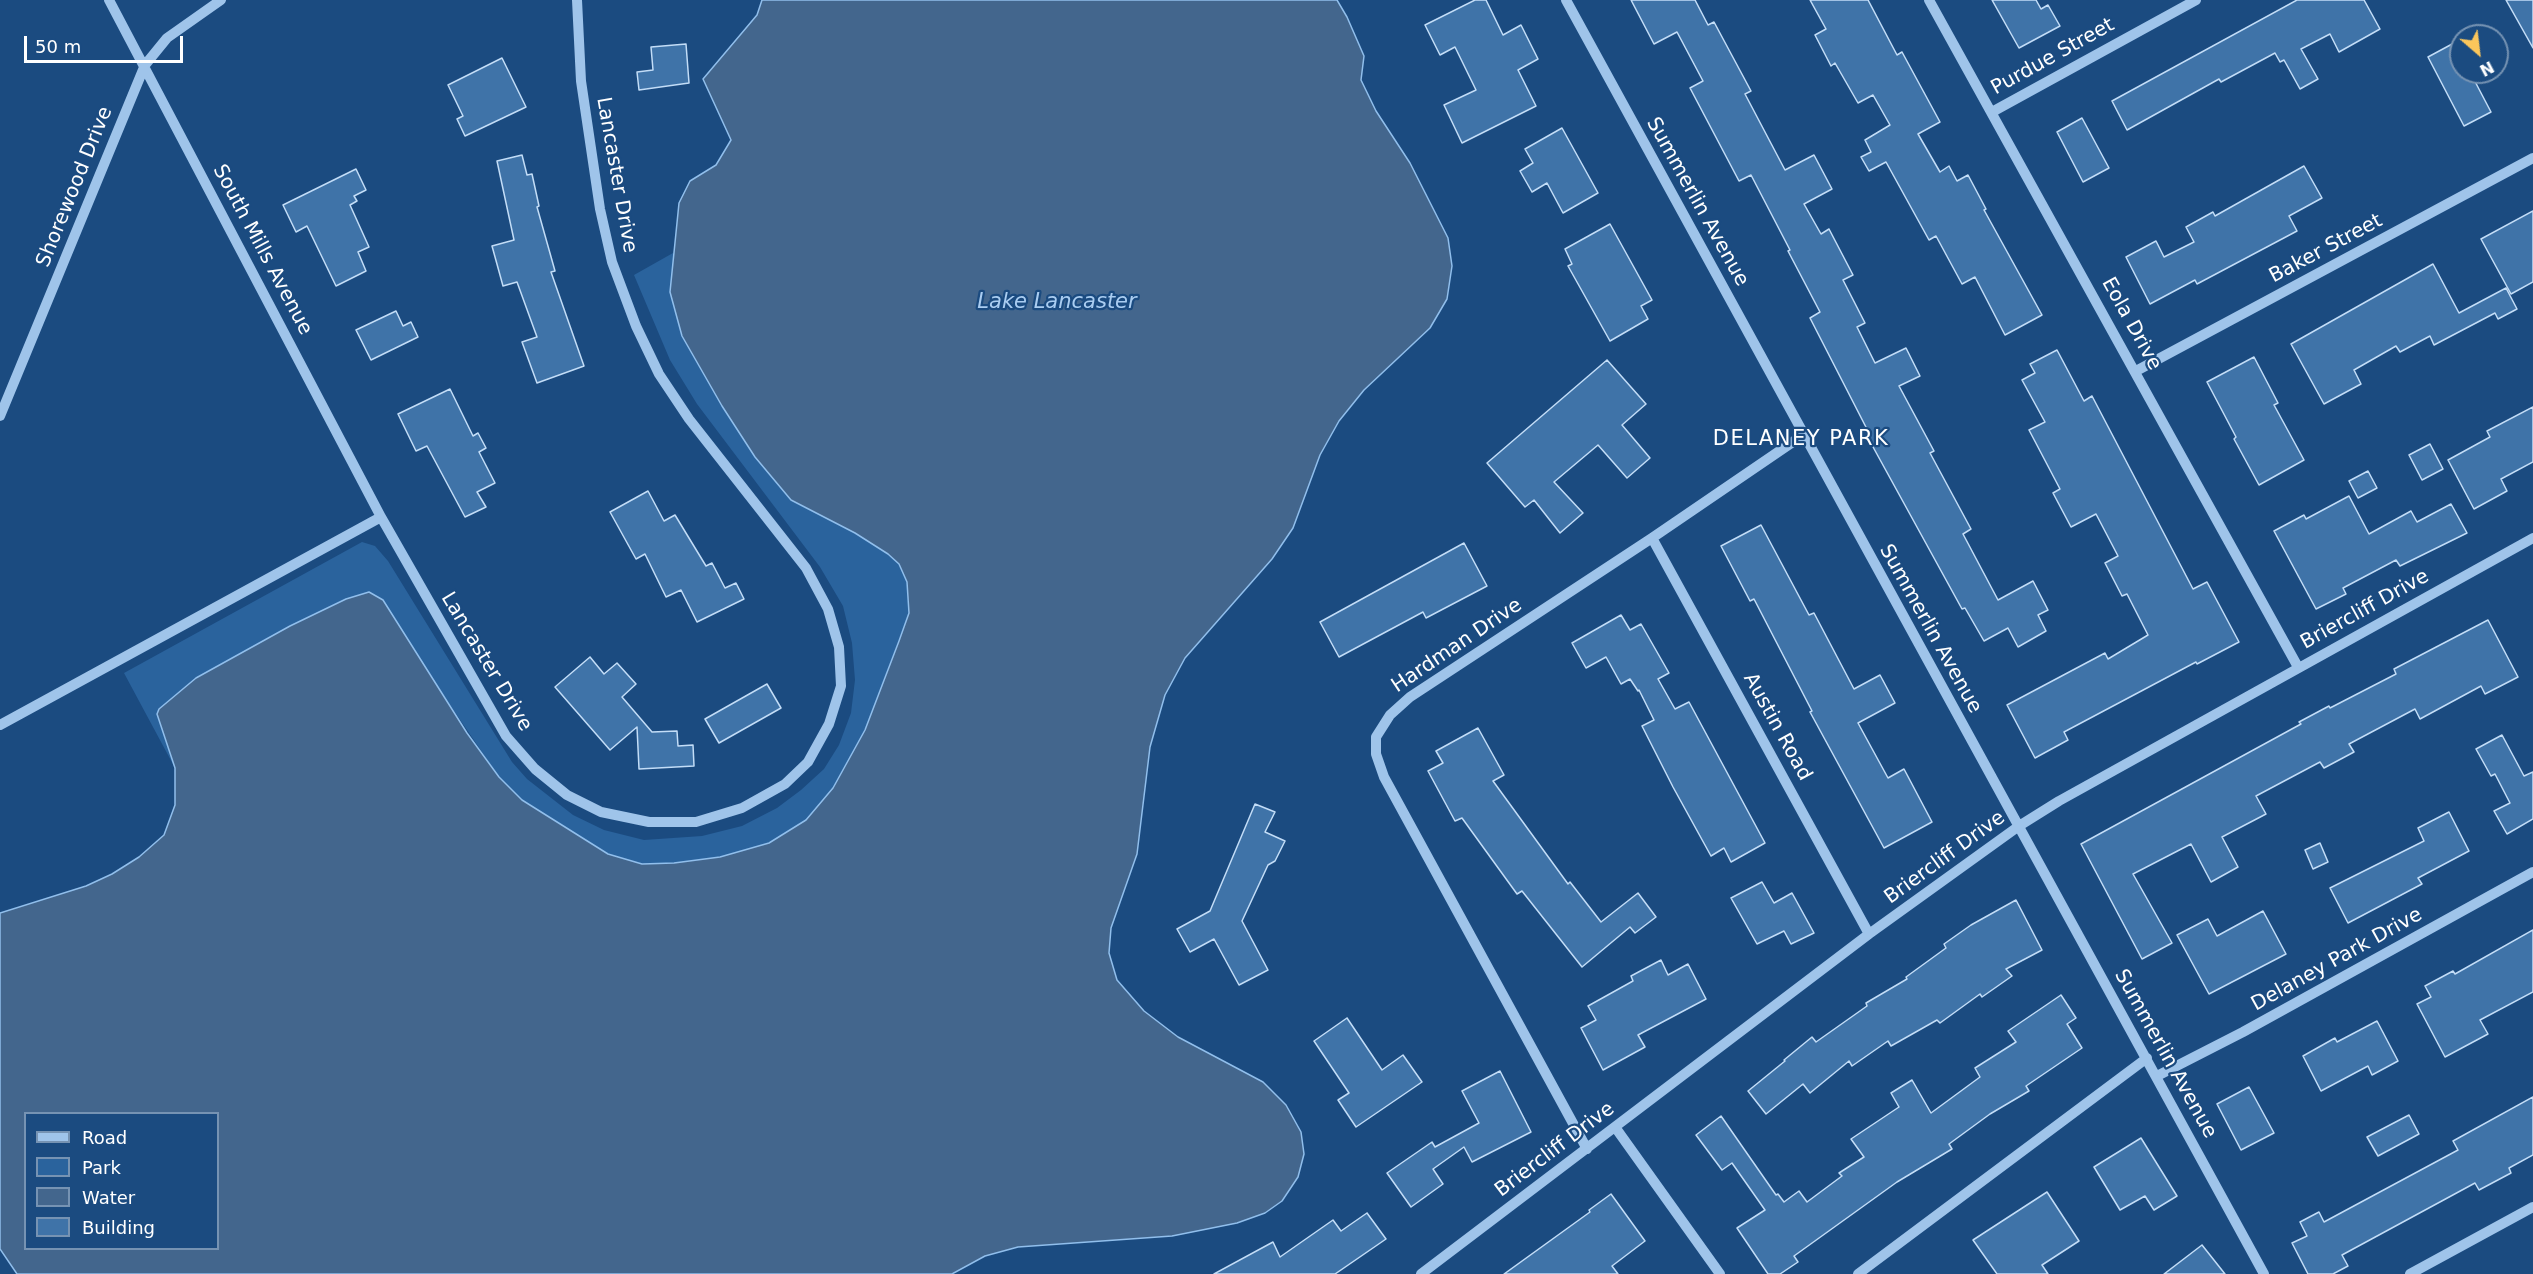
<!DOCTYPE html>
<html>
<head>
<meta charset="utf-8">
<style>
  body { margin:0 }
  #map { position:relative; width:2533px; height:1274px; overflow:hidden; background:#1b4b80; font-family:"DejaVu Sans",sans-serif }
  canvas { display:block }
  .legend { position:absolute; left:24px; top:1112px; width:195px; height:138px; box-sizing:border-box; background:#1b4b80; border:2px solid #7693b3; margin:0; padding:8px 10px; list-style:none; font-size:18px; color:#fff }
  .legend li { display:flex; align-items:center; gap:12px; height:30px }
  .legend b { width:30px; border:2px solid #7693b3 }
  .north { position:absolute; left:2449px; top:24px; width:60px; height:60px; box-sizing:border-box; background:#1b4b80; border:2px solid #7693b3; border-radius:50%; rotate:152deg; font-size:16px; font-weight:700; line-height:24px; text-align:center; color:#fff }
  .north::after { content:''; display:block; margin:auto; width:21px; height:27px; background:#fbc65b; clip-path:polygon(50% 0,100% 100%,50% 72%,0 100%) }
  .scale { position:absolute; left:24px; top:36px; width:159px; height:27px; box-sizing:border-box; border:3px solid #fff; border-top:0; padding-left:8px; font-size:18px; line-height:21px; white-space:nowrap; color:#fff; -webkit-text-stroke:4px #1b4b80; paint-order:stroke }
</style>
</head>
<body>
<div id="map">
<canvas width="2533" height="1274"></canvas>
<ul class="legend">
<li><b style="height:8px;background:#9fc4ea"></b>Road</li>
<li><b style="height:16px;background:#2a639d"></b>Park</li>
<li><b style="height:16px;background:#43668d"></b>Water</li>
<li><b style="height:16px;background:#3f73a8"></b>Building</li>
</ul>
<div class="north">N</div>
<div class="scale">50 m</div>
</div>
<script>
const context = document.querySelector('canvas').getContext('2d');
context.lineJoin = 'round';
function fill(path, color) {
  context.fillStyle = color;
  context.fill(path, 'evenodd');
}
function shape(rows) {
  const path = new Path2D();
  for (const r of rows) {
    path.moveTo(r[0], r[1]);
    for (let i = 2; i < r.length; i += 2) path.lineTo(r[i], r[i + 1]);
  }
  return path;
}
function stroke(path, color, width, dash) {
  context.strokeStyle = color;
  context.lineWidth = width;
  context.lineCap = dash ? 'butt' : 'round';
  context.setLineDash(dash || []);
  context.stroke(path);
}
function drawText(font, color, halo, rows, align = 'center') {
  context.font = font + ' "DejaVu Sans",sans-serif';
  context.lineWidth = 4.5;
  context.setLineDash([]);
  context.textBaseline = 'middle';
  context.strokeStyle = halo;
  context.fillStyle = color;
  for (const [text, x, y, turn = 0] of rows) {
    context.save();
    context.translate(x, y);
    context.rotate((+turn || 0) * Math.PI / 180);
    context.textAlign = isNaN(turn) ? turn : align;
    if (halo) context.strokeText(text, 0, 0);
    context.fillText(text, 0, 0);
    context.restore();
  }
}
fill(shape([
  [673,253,682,336,722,406,755,457,791,500,855,533,888,554,899,564,907,582,909,613,865,730,833,788,806,820,769,843,720,857,674,863,642,864,608,854,521,800,499,777,433,680,369,592,346,599,290,626,196,678,159,709,157,714,175,768,124,673,362,542,375,546,388,561,512,762,527,779,573,815,604,830,644,840,702,836,742,826,777,808,801,790,824,769,839,745,851,713,855,680,852,643,843,606,820,567,697,404,670,360,634,275]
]), '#2a639d');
const water = shape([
  [762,0,1337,0,1347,17,1364,56,1361,80,1376,111,1410,163,1448,238,1452,266,1447,299,1430,328,1364,390,1339,421,1320,455,1293,528,1272,559,1185,658,1165,695,1150,747,1137,854,1111,928,1109,953,1117,980,1144,1011,1178,1037,1263,1082,1286,1105,1301,1132,1304,1154,1298,1177,1282,1201,1265,1213,1237,1223,1172,1236,1018,1247,985,1256,952,1274,17,1274,0,1249,0,913,86,886,112,874,139,857,164,835,175,805,175,768,157,714,159,709,196,678,290,626,346,599,369,592,383,600,467,733,499,777,522,800,608,854,642,864,674,863,720,857,769,843,806,820,833,788,865,730,899,641,909,613,907,582,899,564,888,554,855,533,791,500,755,457,722,406,682,336,670,292,679,203,690,181,716,165,731,140,703,79,757,15,762,0],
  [26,1114,218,1114,218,1248,26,1248,26,1114]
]);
fill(water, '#43668d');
stroke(water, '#91bfec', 1.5);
const building = shape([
  [1475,0,1486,0,1503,35,1521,25,1538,59,1518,70,1536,106,1462,143,1444,105,1476,90,1455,47,1440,55,1425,25,1475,0],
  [1631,0,1695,0,1708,25,1714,22,1751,91,1745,94,1785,170,1814,155,1832,189,1804,204,1821,234,1829,229,1853,275,1843,280,1865,323,1857,327,1875,363,1906,348,1920,376,1899,386,1934,451,1930,453,1971,529,1963,534,1998,600,2033,581,2048,610,2038,615,2046,631,2018,647,2008,628,1984,641,1965,608,1962,609,1867,436,1870,435,1810,318,1820,312,1788,251,1790,250,1751,175,1739,181,1690,88,1703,81,1677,32,1654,44,1631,0],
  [1810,0,1868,0,1897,55,1902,52,1940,122,1918,134,1940,172,1949,166,1957,181,1968,175,1986,209,1984,210,2042,315,2005,335,1975,277,1962,284,1936,236,1929,240,1886,162,1869,171,1861,157,1871,152,1865,140,1890,125,1873,95,1858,103,1835,63,1831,66,1815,35,1826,29,1810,0],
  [1992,0,2036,0,2041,9,2048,5,2060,26,2019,48,1992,0],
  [2297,0,2364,0,2380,29,2339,52,2330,34,2301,49,2318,79,2300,89,2284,60,2280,62,2275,53,2221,82,2219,79,2127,130,2112,101,2297,0],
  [2506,0,2533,0,2533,48,2506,0],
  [2454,43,2461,55,2461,72,2470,72,2491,112,2464,126,2428,57,2454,43],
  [686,44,689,83,639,90,637,72,653,70,651,47,686,44],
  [502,58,526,107,465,136,457,119,463,116,448,85,502,58],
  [2082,118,2109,168,2083,182,2057,132,2082,118],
  [1562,128,1598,193,1563,213,1547,183,1532,192,1520,171,1533,163,1525,149,1562,128],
  [522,155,527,175,532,174,539,206,537,207,555,271,551,272,584,366,537,383,522,342,537,337,517,282,503,286,492,246,514,240,497,161,522,155],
  [2304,166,2322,198,2289,216,2297,231,2197,284,2195,280,2150,304,2126,257,2156,241,2164,257,2194,242,2186,227,2213,212,2215,216,2304,166],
  [356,169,366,190,354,196,357,201,350,205,369,247,358,252,366,271,336,286,307,226,296,232,283,205,356,169],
  [2533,211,2533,282,2511,294,2481,239,2533,211],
  [1610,224,1652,300,1641,306,1648,319,1610,341,1568,266,1572,264,1565,249,1610,224],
  [2433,264,2459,313,2506,288,2517,309,2498,319,2495,313,2434,345,2430,336,2400,352,2396,346,2354,370,2361,384,2324,404,2291,344,2433,264],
  [396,311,403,326,411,322,418,337,371,360,356,330,396,311],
  [2057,350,2084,401,2092,396,2193,589,2207,582,2239,642,2197,664,2196,662,2064,732,2068,740,2035,758,2007,705,2105,653,2108,659,2148,635,2127,594,2122,596,2105,563,2118,556,2096,514,2071,527,2053,493,2060,489,2029,430,2045,422,2022,380,2035,373,2030,364,2057,350],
  [2254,357,2278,403,2274,405,2304,460,2259,485,2234,439,2236,437,2207,382,2254,357],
  [1607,360,1646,404,1622,425,1650,458,1627,478,1598,445,1554,482,1583,513,1560,533,1534,500,1525,507,1487,463,1607,360],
  [450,389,473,436,478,433,486,448,479,452,495,483,477,492,486,507,465,517,427,446,416,451,398,414,450,389],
  [2533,407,2533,462,2501,479,2507,491,2474,509,2448,460,2490,437,2487,431,2533,407],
  [2430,444,2443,469,2422,480,2409,455,2430,444],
  [2368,471,2377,488,2358,498,2349,481,2368,471],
  [648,491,664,521,675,515,706,566,712,563,725,588,736,583,744,599,697,622,681,590,666,597,645,554,636,559,610,512,648,491],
  [2349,496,2369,534,2411,511,2417,522,2451,504,2467,533,2400,566,2396,560,2343,588,2346,594,2316,609,2274,531,2304,515,2306,519,2349,496],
  [1761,525,1809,615,1814,613,1854,689,1880,675,1895,703,1858,723,1888,778,1904,769,1932,822,1884,848,1810,712,1812,711,1754,599,1750,601,1721,546,1761,525],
  [1464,543,1487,586,1426,618,1423,612,1339,657,1320,622,1464,543],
  [1621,615,1630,630,1641,624,1669,673,1658,679,1675,709,1689,702,1765,843,1731,862,1724,848,1711,856,1673,787,1642,726,1654,720,1639,690,1638,691,1630,679,1621,684,1606,657,1586,668,1572,643,1621,615],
  [2488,620,2518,677,2485,694,2481,686,2420,719,2415,709,2349,744,2354,752,2324,768,2320,762,2256,796,2266,814,2222,837,2238,867,2211,882,2191,844,2133,874,2172,943,2142,959,2081,844,2301,724,2299,722,2329,706,2330,708,2396,674,2394,669,2488,620],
  [590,657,604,674,617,663,636,684,622,697,652,732,677,731,678,746,693,745,694,766,639,769,637,727,610,750,555,687,590,657],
  [767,684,781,708,719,743,705,719,767,684],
  [1478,728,1504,775,1493,781,1568,884,1570,882,1601,922,1638,893,1656,917,1635,933,1630,927,1582,967,1522,891,1517,894,1462,818,1455,821,1428,771,1443,763,1436,751,1478,728],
  [2502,735,2524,776,2533,772,2533,819,2507,834,2494,811,2510,803,2495,774,2491,776,2476,749,2502,735],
  [1255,804,1275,812,1265,832,1285,841,1275,861,1268,865,1242,921,1268,970,1239,985,1214,939,1190,952,1177,929,1210,911,1255,804],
  [2449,812,2469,851,2418,878,2422,884,2348,923,2330,888,2424,841,2418,828,2449,812],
  [2320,843,2328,862,2313,869,2305,850,2320,843],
  [1762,882,1774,903,1792,893,1814,933,1791,944,1784,931,1757,944,1731,898,1762,882],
  [2016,900,2042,950,2006,969,2012,976,1982,997,1980,994,1940,1023,1937,1020,1891,1046,1888,1041,1852,1066,1849,1061,1810,1093,1803,1084,1766,1114,1748,1091,1785,1061,1784,1060,1812,1037,1816,1042,1867,1006,1866,1003,1907,979,1906,977,1946,948,1944,944,1971,925,2016,900],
  [2263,911,2286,954,2209,994,2177,935,2208,919,2217,936,2263,911],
  [2533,930,2533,992,2480,1020,2488,1034,2445,1057,2417,1004,2431,997,2425,986,2453,971,2455,974,2533,930],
  [1661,960,1668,975,1688,964,1706,999,1638,1035,1645,1047,1603,1070,1581,1028,1596,1020,1588,1006,1633,981,1631,976,1661,960],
  [2061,995,2076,1018,2067,1024,2082,1048,2026,1086,2029,1091,1990,1114,1949,1144,1952,1149,1897,1182,1794,1256,1798,1262,1780,1274,1768,1274,1737,1228,1765,1210,1732,1163,1722,1170,1696,1135,1721,1116,1776,1195,1778,1194,1784,1202,1799,1191,1807,1202,1842,1176,1839,1173,1864,1157,1851,1139,1899,1107,1891,1093,1912,1080,1931,1113,1980,1077,1975,1068,2016,1042,2008,1031,2061,995],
  [1347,1018,1382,1070,1403,1055,1422,1082,1356,1127,1338,1100,1349,1093,1314,1041,1347,1018],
  [2377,1021,2398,1061,2372,1075,2368,1066,2321,1091,2303,1056,2335,1038,2337,1042,2377,1021],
  [1500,1071,1531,1132,1472,1162,1464,1147,1433,1169,1443,1184,1411,1207,1387,1173,1432,1142,1435,1147,1479,1123,1462,1091,1500,1071],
  [2249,1087,2274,1133,2241,1150,2217,1104,2249,1087],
  [2533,1097,2533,1155,2509,1168,2511,1173,2479,1190,2475,1183,2342,1255,2348,1266,2333,1274,2308,1274,2292,1243,2307,1236,2300,1222,2319,1212,2324,1222,2458,1150,2453,1141,2533,1097],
  [2409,1115,2419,1134,2378,1156,2367,1137,2409,1115],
  [2141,1138,2177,1196,2154,1210,2145,1196,2120,1210,2094,1167,2141,1138],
  [2047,1192,2079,1241,2042,1265,2048,1274,1997,1274,1973,1240,2047,1192],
  [1611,1194,1645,1241,1612,1266,1618,1274,1504,1274,1590,1212,1589,1210,1611,1194],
  [1367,1213,1386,1239,1335,1274,1214,1274,1273,1242,1280,1257,1333,1220,1341,1231,1367,1213],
  [2202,1245,2225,1274,2164,1274,2202,1245]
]);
fill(building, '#3f73a8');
stroke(building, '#c3ddf7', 1.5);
stroke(shape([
  [109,0,381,517,506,736,535,769,567,795,601,812,649,822,696,822,742,808,785,784,808,762,829,724,841,686,839,647,828,609,806,568,689,419,659,374,636,326,612,262,600,209,581,81,577,0],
  [1566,0,2264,1274],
  [1929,0,2298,667],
  [1992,112,2196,0],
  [2136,371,2533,158],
  [0,416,145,65,167,38,221,0],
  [1652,538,1869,934],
  [0,725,381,517],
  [2157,1076,2243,1032,2533,872],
  [1615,1127,1720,1274],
  [1587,1149,1384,777,1376,754,1376,737,1390,715,1410,697,1652,538,1803,435],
  [1421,1274,1869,934,2019,826,2059,801,2533,538],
  [1858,1274,2147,1058],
  [2410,1274,2533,1207]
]), '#9fc4ea', 10);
drawText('20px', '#fff', '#1b4b80', [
  ["Purdue Street",2053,57,-29],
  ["Lancaster Drive",616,175,80],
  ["Shorewood Drive",75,187,-68],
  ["Summerlin Avenue",1697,202,61],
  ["Baker Street",2326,249,-28],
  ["South Mills Avenue",262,250,62],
  ["Eola Drive",2131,324,61],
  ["Briercliff Drive",2365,610,-29],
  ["Summerlin Avenue",1930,629,61],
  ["Hardman Drive",1457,646,-34],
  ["Lancaster Drive",486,662,59],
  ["Austin Road",1777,727,61],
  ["Briercliff Drive",1945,858,-36],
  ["Delaney Park Drive",2337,960,-29],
  ["Summerlin Avenue",2165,1054,61],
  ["Briercliff Drive",1555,1150,-37]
]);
drawText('italic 21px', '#aacdf1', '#1b4b80', [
  ["Lake Lancaster",1057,303]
]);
context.letterSpacing = '1.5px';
drawText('21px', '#fff', '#1b4b80', [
  ["DELANEY PARK",1801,440]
]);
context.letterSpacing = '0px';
</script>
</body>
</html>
